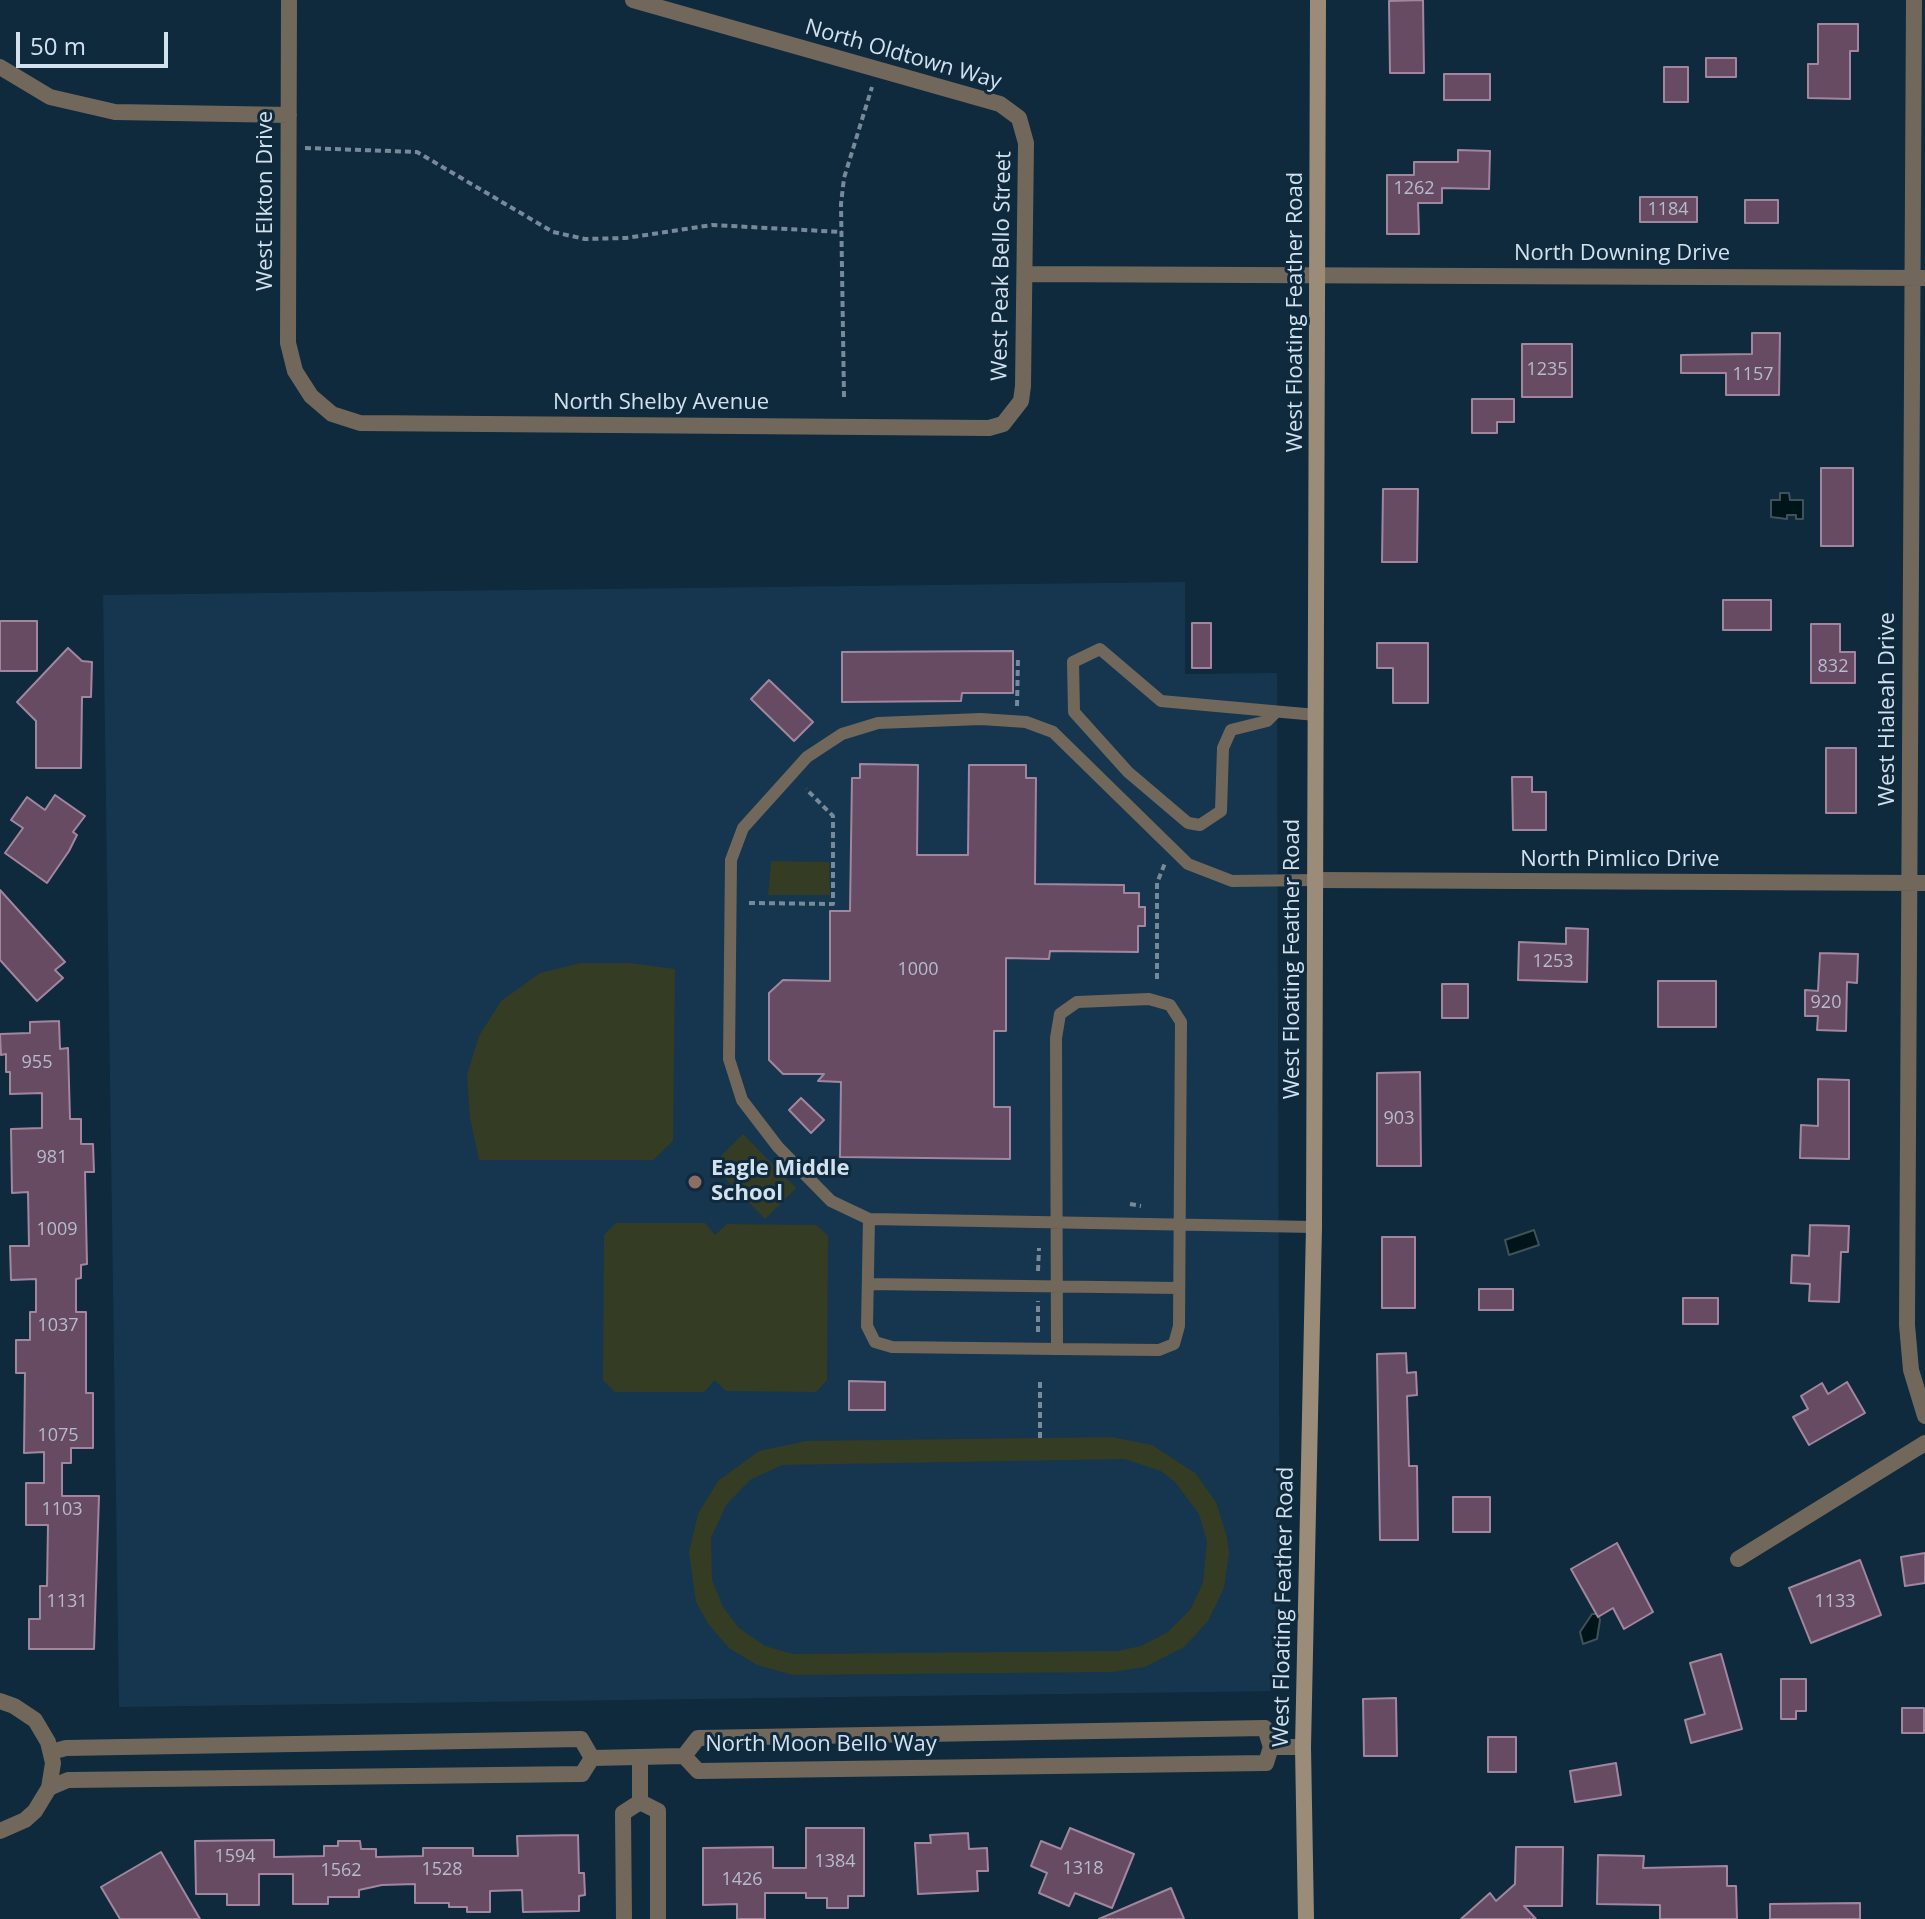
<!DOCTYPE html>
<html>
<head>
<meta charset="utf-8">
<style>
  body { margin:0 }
  #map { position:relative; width:1925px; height:1919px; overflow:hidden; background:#0f293d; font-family:"Open Sans",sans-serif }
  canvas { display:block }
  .scale { position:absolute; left:16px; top:32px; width:152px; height:36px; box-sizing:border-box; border:4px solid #d2e1ee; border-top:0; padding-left:10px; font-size:24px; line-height:28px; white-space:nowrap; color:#d2e1ee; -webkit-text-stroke:6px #0f293d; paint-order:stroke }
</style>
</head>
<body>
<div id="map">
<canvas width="1925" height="1919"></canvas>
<div class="scale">50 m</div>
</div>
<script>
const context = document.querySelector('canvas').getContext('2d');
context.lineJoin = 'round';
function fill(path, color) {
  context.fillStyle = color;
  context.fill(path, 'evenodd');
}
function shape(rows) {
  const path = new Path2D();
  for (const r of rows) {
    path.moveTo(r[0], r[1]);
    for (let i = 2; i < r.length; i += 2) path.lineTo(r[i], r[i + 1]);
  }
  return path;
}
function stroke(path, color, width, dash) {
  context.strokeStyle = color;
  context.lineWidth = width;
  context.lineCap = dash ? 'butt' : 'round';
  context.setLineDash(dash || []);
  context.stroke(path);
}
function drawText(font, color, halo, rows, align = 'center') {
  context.font = font + ' "Open Sans",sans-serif';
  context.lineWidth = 6;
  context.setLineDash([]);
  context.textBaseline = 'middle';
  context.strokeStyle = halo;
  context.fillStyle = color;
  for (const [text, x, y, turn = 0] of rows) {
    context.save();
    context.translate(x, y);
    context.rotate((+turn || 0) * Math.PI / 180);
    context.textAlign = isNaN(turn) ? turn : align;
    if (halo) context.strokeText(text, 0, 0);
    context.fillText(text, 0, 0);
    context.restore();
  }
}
fill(shape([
  [1185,582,1185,674,1277,673,1280,1691,119,1707,103,595]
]), '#15364e');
fill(shape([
  [771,861,829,862,830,895,768,895],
  [580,963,629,963,675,969,673,1141,653,1160,479,1160,470,1118,467,1075,479,1036,501,1001,540,973],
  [743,1134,796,1188,765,1219,712,1165],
  [616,1223,705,1223,715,1235,727,1224,816,1225,828,1236,827,1380,816,1392,726,1391,715,1380,704,1392,615,1392,603,1380,604,1235],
  [1112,1437,1152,1445,1195,1473,1216,1502,1227,1537,1229,1554,1224,1588,1208,1621,1184,1647,1145,1667,1112,1672,793,1675,757,1665,729,1648,709,1625,696,1602,689,1552,698,1514,718,1481,759,1451,806,1441],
  [1125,1459,1161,1471,1175,1482,1199,1514,1207,1541,1203,1583,1190,1610,1168,1632,1141,1646,1117,1651,793,1654,765,1646,739,1628,723,1607,712,1580,711,1538,726,1505,750,1480,782,1465]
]), '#343c23');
const water = shape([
  [1780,493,1789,493,1790,500,1803,500,1803,519,1796,519,1796,515,1787,515,1787,519,1771,517,1771,500,1780,500,1780,493],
  [1534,1230,1539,1245,1509,1255,1505,1240,1534,1230],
  [1592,1614,1598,1614,1600,1620,1597,1639,1583,1644,1580,1632,1592,1614]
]);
fill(water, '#001519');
stroke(water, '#3f5259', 2);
const building = shape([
  [1423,0,1424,73,1390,73,1389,1,1423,0],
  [1818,24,1858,24,1858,51,1850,51,1850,99,1808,98,1808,64,1818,64,1818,24],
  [1706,58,1736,58,1736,77,1706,77,1706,58],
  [1664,67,1688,67,1688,102,1664,102,1664,67],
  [1444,74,1490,74,1490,100,1444,100,1444,74],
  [1458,150,1490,151,1489,189,1442,188,1442,203,1418,203,1419,234,1387,234,1387,175,1414,175,1414,162,1458,162,1458,150],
  [1640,197,1697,197,1697,222,1640,222,1640,197],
  [1745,200,1778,200,1778,223,1745,223,1745,200],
  [1752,333,1780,333,1779,395,1726,395,1726,373,1681,373,1681,355,1752,354,1752,333],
  [1522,344,1572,344,1572,397,1522,397,1522,344],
  [1472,399,1514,399,1514,422,1497,422,1497,433,1472,433,1472,399],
  [1821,468,1853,468,1853,546,1821,546,1821,468],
  [1383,489,1418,489,1417,562,1382,562,1383,489],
  [1723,600,1771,600,1771,630,1723,630,1723,600],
  [0,621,37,621,37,671,0,671,0,621],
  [1192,623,1211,623,1211,668,1192,668,1192,623],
  [1811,624,1840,624,1840,652,1855,652,1855,683,1811,683,1811,624],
  [1377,643,1428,643,1428,703,1393,703,1393,668,1377,668,1377,643],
  [68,648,82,661,92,662,91,697,82,697,81,768,36,768,36,721,17,702,68,648],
  [1013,651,1013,693,962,693,961,701,842,702,842,652,1013,651],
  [769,680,813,722,794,741,751,699,769,680],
  [1826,748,1856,748,1856,813,1826,813,1826,748],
  [860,764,918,765,917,855,968,855,969,765,1026,765,1026,778,1036,778,1035,884,1124,885,1124,893,1139,893,1139,907,1145,907,1145,926,1138,926,1138,952,1050,951,1049,959,1006,958,1006,1031,994,1031,994,1107,1010,1107,1010,1159,840,1157,841,1082,818,1081,824,1074,783,1074,769,1060,769,993,783,980,830,981,830,911,850,911,852,778,860,778,860,764],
  [1512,777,1532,777,1532,792,1546,792,1546,830,1513,830,1512,777],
  [55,795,85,816,73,832,77,835,69,851,47,883,5,853,23,828,11,820,27,797,45,810,55,795],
  [0,890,65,962,55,970,63,978,37,1001,0,960,0,890],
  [1566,928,1588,929,1587,982,1518,980,1519,942,1566,944,1566,928],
  [1820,953,1858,954,1857,983,1847,982,1846,1031,1817,1030,1818,1016,1805,1016,1805,990,1818,991,1820,953],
  [1658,981,1716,981,1716,1027,1658,1027,1658,981],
  [1442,984,1468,984,1468,1018,1442,1018,1442,984],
  [59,1021,60,1049,68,1048,70,1119,81,1119,81,1144,93,1144,94,1172,85,1172,87,1264,81,1265,81,1278,76,1279,76,1312,86,1312,86,1393,93,1393,93,1448,71,1448,71,1463,62,1463,62,1496,99,1496,94,1649,29,1649,29,1619,40,1619,40,1586,47,1586,48,1525,26,1525,26,1483,44,1483,44,1452,24,1453,25,1373,16,1373,16,1340,30,1340,30,1312,36,1312,36,1279,11,1280,10,1246,29,1246,28,1192,12,1193,11,1129,42,1128,42,1093,10,1094,10,1072,6,1072,6,1054,1,1055,0,1034,30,1033,30,1022,59,1021],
  [1420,1072,1421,1166,1377,1166,1377,1073,1420,1072],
  [1818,1079,1849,1080,1849,1159,1800,1158,1801,1125,1818,1126,1818,1079],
  [801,1098,824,1120,811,1133,789,1110,801,1098],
  [1810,1225,1849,1226,1848,1252,1841,1252,1839,1302,1809,1301,1810,1284,1791,1283,1792,1255,1809,1256,1810,1225],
  [1382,1237,1415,1237,1415,1308,1382,1308,1382,1237],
  [1479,1289,1513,1289,1513,1310,1479,1310,1479,1289],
  [1683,1298,1718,1298,1718,1324,1683,1324,1683,1298],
  [1406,1353,1407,1373,1416,1372,1417,1395,1407,1396,1409,1466,1417,1466,1418,1540,1380,1540,1377,1354,1406,1353],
  [849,1381,885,1382,885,1410,849,1410,849,1381],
  [1847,1382,1865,1413,1809,1445,1793,1417,1808,1409,1801,1396,1822,1383,1828,1394,1847,1382],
  [1453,1497,1490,1497,1490,1532,1453,1532,1453,1497],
  [1617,1543,1653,1612,1624,1629,1613,1608,1598,1617,1571,1569,1617,1543],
  [1925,1553,1925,1583,1905,1586,1901,1557,1925,1553],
  [1860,1560,1881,1615,1811,1643,1789,1588,1860,1560],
  [1721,1654,1742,1729,1691,1743,1685,1720,1705,1714,1690,1663,1721,1654],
  [1781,1679,1806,1679,1806,1711,1796,1711,1796,1719,1781,1719,1781,1679],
  [1396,1698,1397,1756,1364,1756,1363,1699,1396,1698],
  [1902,1708,1924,1708,1924,1733,1902,1733,1902,1708],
  [1488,1737,1516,1737,1516,1772,1488,1772,1488,1737],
  [1616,1763,1621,1795,1575,1802,1570,1771,1616,1763],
  [806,1828,864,1828,864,1896,848,1896,848,1908,827,1908,827,1898,806,1898,806,1893,765,1893,765,1919,737,1919,737,1904,703,1905,703,1848,773,1847,773,1868,806,1868,806,1828],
  [1070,1828,1134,1854,1112,1908,1075,1893,1069,1906,1039,1893,1047,1873,1031,1866,1041,1841,1061,1849,1070,1828],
  [968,1833,969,1849,987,1848,988,1871,977,1871,978,1891,918,1894,915,1843,931,1843,930,1835,968,1833],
  [578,1835,579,1873,584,1873,585,1895,579,1896,579,1911,523,1912,522,1890,490,1891,490,1912,467,1912,467,1907,449,1907,449,1903,415,1903,415,1884,382,1885,359,1890,359,1897,328,1897,328,1904,293,1904,293,1874,259,1874,259,1905,227,1905,227,1894,196,1894,195,1841,274,1840,274,1857,324,1856,324,1846,338,1846,338,1841,360,1841,361,1849,376,1849,376,1857,423,1856,423,1848,473,1848,473,1856,518,1856,517,1836,578,1835],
  [1516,1847,1563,1847,1562,1906,1524,1906,1536,1919,1461,1919,1490,1893,1496,1901,1515,1884,1516,1847],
  [161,1852,200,1919,120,1919,101,1887,161,1852],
  [1598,1855,1644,1856,1643,1868,1727,1866,1727,1886,1736,1886,1737,1919,1660,1919,1660,1905,1597,1904,1598,1855],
  [1171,1888,1184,1919,1099,1919,1171,1888],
  [1860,1903,1860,1919,1770,1919,1770,1904,1860,1903]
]);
fill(building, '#664b62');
stroke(building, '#a2869e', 2);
stroke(shape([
  [305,148,417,152,553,232,585,239,626,238,712,225,842,232],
  [844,397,841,204,844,178,872,87],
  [1017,706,1018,658],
  [749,903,833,904,833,816,806,789],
  [1157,979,1157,883,1165,863],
  [1130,1204,1141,1206],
  [1038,1271,1039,1248],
  [1038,1332,1038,1301],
  [1040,1438,1040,1381]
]), '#768a9a', 4, [6, 4]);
stroke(shape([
  [1275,713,1267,721,1231,730,1223,748,1221,811,1200,825,1188,823,1128,772,1074,712,1073,662,1100,649,1161,701,1316,715],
  [869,1219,867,1326,875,1342,892,1347,1057,1349,1159,1350,1174,1344,1179,1326,1181,1022,1170,1005,1149,999,1077,1002,1060,1014,1056,1038,1057,1349],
  [1314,1227,869,1219,831,1201,778,1147,742,1100,729,1059,731,860,743,828,807,757,842,734,878,723,981,719,1026,722,1053,732,1188,864,1232,881,1316,880],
  [868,1284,1179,1288]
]), '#71685b', 12);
stroke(shape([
  [289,0,288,343,295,371,311,396,332,414,360,423,989,428,1003,424,1021,401,1023,386,1026,143,1019,118,1000,104,633,0],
  [1914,0,1907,1325,1911,1370,1925,1416],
  [0,67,50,97,115,112,289,115],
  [1025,274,1925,278],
  [1316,880,1925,883],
  [1738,1559,1925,1443],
  [0,1701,14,1706,35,1720,48,1742,53,1763,49,1788,35,1811,25,1820,0,1831],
  [640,1757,640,1802],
  [640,1802,658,1811,658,1919],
  [624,1919,623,1813,640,1802]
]), '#71685b', 16);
stroke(shape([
  [1265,1728,1271,1747,1266,1763,698,1771,684,1756,698,1738,1265,1728],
  [1271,1747,1303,1747],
  [51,1752,66,1748,581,1739,592,1758],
  [592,1758,684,1756],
  [49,1788,68,1780,582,1774,592,1758]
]), '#71685b', 16);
stroke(shape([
  [1306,1919,1303,1747,1314,1227,1318,0]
]), '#9b8c79', 16);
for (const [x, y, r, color] of [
  [695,1182,8,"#8d6e63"]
]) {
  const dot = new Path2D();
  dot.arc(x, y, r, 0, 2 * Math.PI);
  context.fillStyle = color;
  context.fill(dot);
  stroke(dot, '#0f293d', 3);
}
drawText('18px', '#b7bccb', null, [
  ["1262",1414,189],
  ["1184",1668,210],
  ["1235",1547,370],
  ["1157",1753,375],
  ["832",1833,667],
  ["1253",1553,962],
  ["1000",918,970],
  ["920",1826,1003],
  ["955",37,1063],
  ["903",1399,1119],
  ["981",52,1158],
  ["1009",57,1230],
  ["1037",58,1326],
  ["1075",58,1436],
  ["1103",62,1510],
  ["1131",67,1602],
  ["1133",1835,1602],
  ["1594",235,1857],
  ["1384",835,1862],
  ["1318",1083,1869],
  ["1528",442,1870],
  ["1562",341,1871],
  ["1426",742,1880]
]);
drawText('22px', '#d2e1ee', '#0f293d', [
  ["North Oldtown Way",903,55,16],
  ["West Elkton Drive",266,201,-90],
  ["North Downing Drive",1622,254],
  ["West Peak Bello Street",1002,266,-89],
  ["West Floating Feather Road",1296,312,-90],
  ["North Shelby Avenue",661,403],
  ["West Hialeah Drive",1888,709,-90],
  ["North Pimlico Drive",1620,860],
  ["West Floating Feather Road",1293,959,-90],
  ["West Floating Feather Road",1284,1607,-89],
  ["North Moon Bello Way",821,1745]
]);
drawText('bold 22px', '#d2e1ee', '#0f293d', [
  ["Eagle Middle",711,1169],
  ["School",711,1194]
], 'left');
</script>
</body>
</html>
